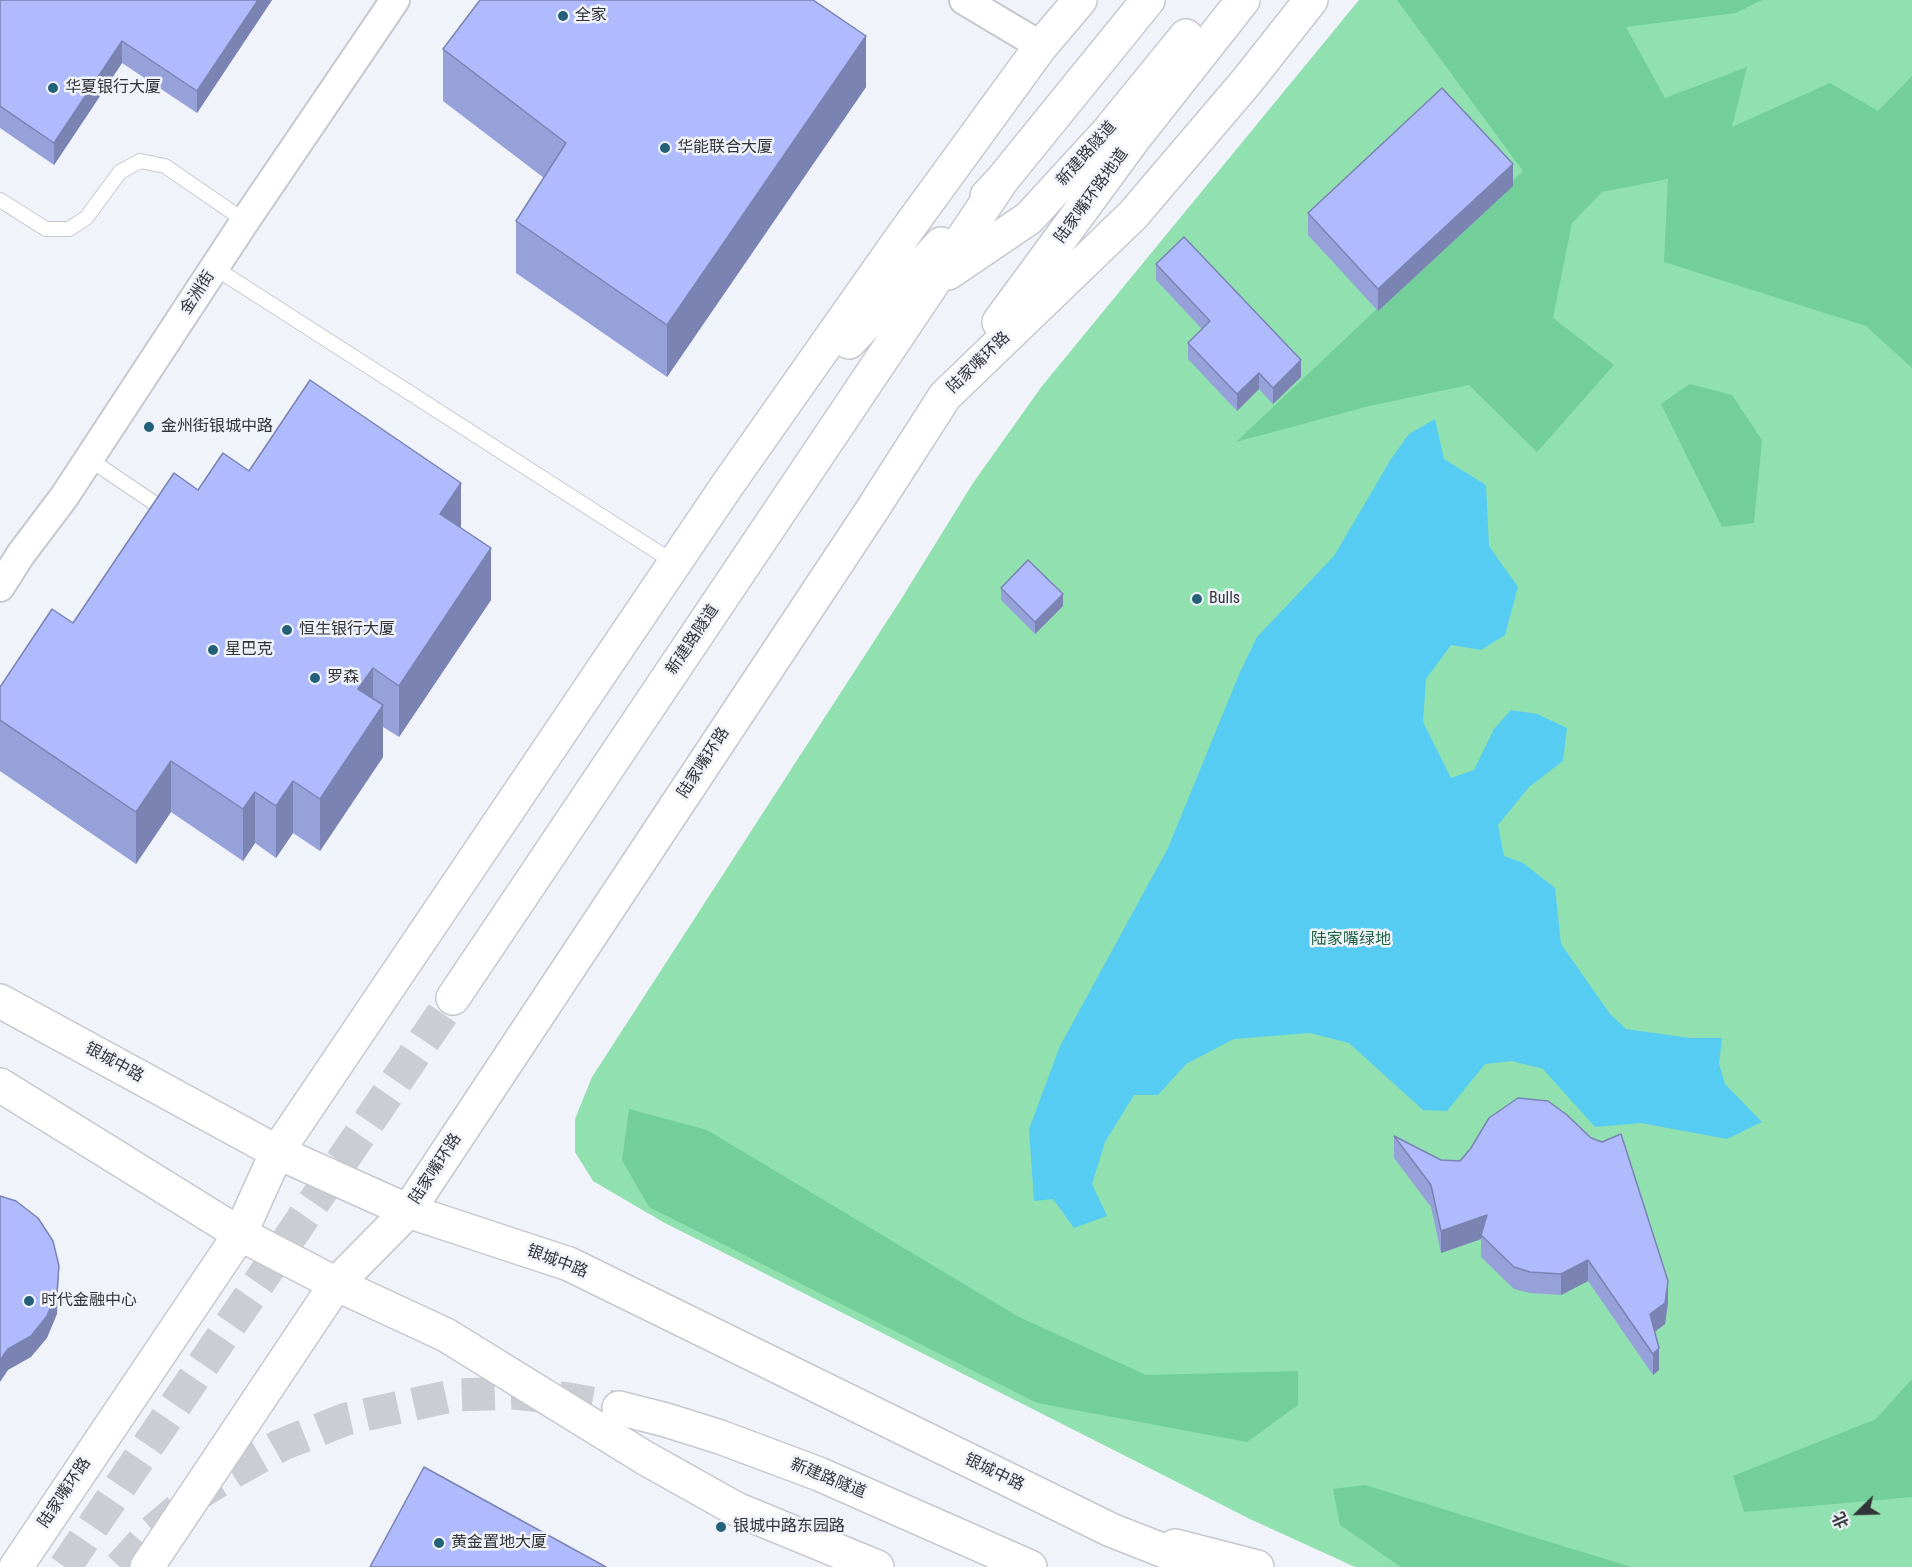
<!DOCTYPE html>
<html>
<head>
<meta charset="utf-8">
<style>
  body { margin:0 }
  #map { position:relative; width:1912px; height:1567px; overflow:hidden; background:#f1f3fb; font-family:"Roboto Condensed","Noto Sans SC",sans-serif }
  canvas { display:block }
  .north { position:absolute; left:1828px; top:1483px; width:60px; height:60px; -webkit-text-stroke:4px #f1f3fb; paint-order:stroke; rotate:247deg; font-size:16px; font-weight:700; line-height:24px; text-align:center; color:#333437 }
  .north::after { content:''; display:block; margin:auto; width:21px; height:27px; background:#333437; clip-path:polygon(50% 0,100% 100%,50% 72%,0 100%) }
</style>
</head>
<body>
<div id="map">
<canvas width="1912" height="1567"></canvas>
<div class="north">北</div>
</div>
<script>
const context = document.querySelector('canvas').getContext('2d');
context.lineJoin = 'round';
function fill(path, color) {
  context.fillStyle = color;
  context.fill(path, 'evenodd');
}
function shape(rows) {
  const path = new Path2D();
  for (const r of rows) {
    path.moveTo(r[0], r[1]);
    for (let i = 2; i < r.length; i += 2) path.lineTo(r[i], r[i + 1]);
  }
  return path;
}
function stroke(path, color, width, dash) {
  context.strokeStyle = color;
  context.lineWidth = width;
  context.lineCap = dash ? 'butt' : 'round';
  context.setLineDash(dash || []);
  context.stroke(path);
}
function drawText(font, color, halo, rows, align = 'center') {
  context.font = font + ' "Roboto Condensed","Noto Sans SC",sans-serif';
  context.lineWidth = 5;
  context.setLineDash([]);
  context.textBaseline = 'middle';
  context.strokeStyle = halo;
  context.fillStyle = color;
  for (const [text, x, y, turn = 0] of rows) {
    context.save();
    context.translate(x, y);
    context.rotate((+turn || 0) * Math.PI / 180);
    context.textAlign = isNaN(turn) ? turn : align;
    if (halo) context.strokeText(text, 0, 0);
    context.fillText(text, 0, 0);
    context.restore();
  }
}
fill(shape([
  [1359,0,1912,0,1912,1567,1355,1567,1252,1520,663,1222,593,1181,575,1152,575,1119,592,1077,900,601,973,483,1042,386]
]), '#90e0b0');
fill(shape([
  [1397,0,1762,0,1736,13,1626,27,1665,98,1747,67,1732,127,1830,83,1878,111,1912,76,1912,368,1866,326,1664,262,1668,179,1602,192,1572,223,1553,318,1614,365,1537,452,1469,385,1369,406,1236,442,1523,171],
  [1690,384,1732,395,1762,440,1754,523,1722,527,1661,404],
  [629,1109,707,1130,1019,1317,1146,1375,1298,1371,1298,1405,1247,1442,1037,1403,649,1207,622,1160],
  [1912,1379,1912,1497,1744,1512,1733,1476,1876,1419],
  [1365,1485,1631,1567,1401,1567,1340,1525,1333,1489]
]), '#73cf9a');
fill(shape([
  [1435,419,1444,459,1486,485,1489,546,1518,587,1505,635,1481,650,1451,645,1426,679,1423,722,1451,778,1474,770,1494,729,1511,710,1537,714,1567,728,1563,761,1529,787,1498,825,1504,856,1523,863,1555,888,1561,944,1610,1014,1626,1029,1690,1038,1722,1038,1719,1064,1725,1084,1762,1122,1727,1139,1641,1123,1595,1127,1543,1069,1512,1061,1485,1064,1447,1111,1423,1110,1349,1043,1310,1033,1234,1039,1186,1064,1158,1095,1134,1095,1105,1142,1092,1184,1107,1216,1074,1228,1053,1199,1034,1201,1029,1129,1060,1046,1168,848,1240,672,1257,637,1334,556,1391,459,1409,434]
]), '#56ccf2');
stroke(shape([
  [65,1567,453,998],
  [120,1567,151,1533,190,1499,233,1472,281,1445,346,1419,456,1395,514,1393,569,1399,619,1408]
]), '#cbcdd4', 33, [33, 16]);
const service = shape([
  [0,200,46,229,69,229,86,218,120,172,140,161,165,166,245,221],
  [215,268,675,563],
  [89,459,163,509]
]);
const minor = shape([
  [964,0,1041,46],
  [0,587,21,554,64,497,245,221,395,0]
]);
const tertiary = shape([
  [336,1284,446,1335,645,1458,736,1509,877,1567],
  [1175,1546,1257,1567]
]);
const secondary = shape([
  [987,196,1002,180,1148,0],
  [948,273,1029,218,1107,133,1186,36],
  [999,322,1135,137,1243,0],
  [849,342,941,244],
  [453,998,1002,180],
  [0,1001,277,1152,408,1211,569,1264,1111,1530,1205,1567],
  [0,1085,240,1234,336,1284],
  [619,1408,666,1420,720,1437,819,1474,1030,1567],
  [16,1567,240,1234,277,1152,726,487,899,241,1041,46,1080,0],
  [147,1567,336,1284,408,1211,872,510,945,396,1133,215,1247,81,1311,0]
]);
stroke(service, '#c6c8d0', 16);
stroke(minor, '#c6c8d0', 32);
stroke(tertiary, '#c6c8d0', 36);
stroke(secondary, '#c6c8d0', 36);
stroke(service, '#fff', 14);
stroke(minor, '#fff', 28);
stroke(tertiary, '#fff', 33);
stroke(secondary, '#fff', 33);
fill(shape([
  [0,0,272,0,197,113,122,63,54,165,0,128],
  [443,49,866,87,667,377,516,273,516,221,544,178,443,101],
  [1513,186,1378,311,1308,235,1308,213],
  [1156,264,1301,377,1273,404,1259,389,1237,411,1188,359,1188,343,1202,329,1156,280],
  [249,471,461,528,491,600,399,737,383,727,383,757,320,851,293,833,276,858,255,843,243,861,171,812,136,864,0,771,0,687,73,623,198,490],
  [1001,588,1063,606,1035,634,1001,600],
  [1394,1136,1668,1302,1665,1324,1655,1332,1659,1370,1653,1375,1588,1281,1561,1295,1530,1293,1514,1289,1481,1257,1481,1239,1441,1253,1431,1207,1394,1158]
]), '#96a1da');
fill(shape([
  [258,0,272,0,197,113,197,91],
  [866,36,866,87,667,377,667,325],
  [122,41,122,63,54,165,54,143],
  [1513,164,1513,186,1378,311,1378,289],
  [1301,360,1301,377,1273,404,1273,388],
  [1259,373,1259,389,1237,411,1237,394],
  [461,483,461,534,440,514],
  [491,548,491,600,399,737,399,686],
  [1063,594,1063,606,1035,634,1035,622],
  [373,668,373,720,358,689],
  [383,705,383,757,320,851,320,799],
  [171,761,171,812,136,864,136,812],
  [293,781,293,833,276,858,276,806],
  [255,792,255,843,243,861,243,809],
  [1487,1215,1481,1239,1441,1253,1441,1231],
  [1588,1260,1588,1281,1561,1295,1561,1274],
  [59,1266,57,1314,47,1338,31,1357,8,1370,0,1382,0,1360],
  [1668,1281,1668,1302,1665,1324,1650,1335,1650,1314],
  [1659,1348,1659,1370,1653,1375,1653,1354]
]), '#7a83b1');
const building = shape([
  [0,0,258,0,197,91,122,41,54,143,0,106,0,0],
  [480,0,813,0,866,36,667,325,516,221,566,143,443,49,480,0],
  [1442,88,1513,164,1378,289,1308,213,1442,88],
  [1184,237,1301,360,1273,388,1259,373,1237,394,1188,343,1210,321,1156,264,1184,237],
  [310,380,461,483,440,514,491,548,399,686,373,668,358,689,383,705,320,799,293,781,276,806,255,792,243,809,171,761,136,812,0,720,0,687,52,609,73,623,174,473,198,490,223,453,249,471,310,380],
  [1028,560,1063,594,1035,622,1001,588,1028,560],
  [1518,1098,1548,1101,1567,1115,1591,1138,1602,1142,1621,1134,1668,1281,1665,1303,1650,1314,1659,1348,1653,1354,1588,1260,1561,1274,1530,1272,1514,1267,1481,1235,1487,1215,1441,1231,1431,1185,1394,1136,1441,1160,1460,1161,1471,1148,1489,1118,1518,1098],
  [0,1196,16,1201,38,1218,53,1241,59,1266,57,1292,47,1316,31,1336,8,1349,0,1360,0,1196],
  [424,1467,606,1567,370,1567,424,1467]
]);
fill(building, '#afbbfd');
stroke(building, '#7a83b1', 1.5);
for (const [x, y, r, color] of [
  [563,16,6,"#246178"],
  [53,88,6,"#246178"],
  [665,148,6,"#246178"],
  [149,427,6,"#246178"],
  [1197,599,6,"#246178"],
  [287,630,6,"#246178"],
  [213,650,6,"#246178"],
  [315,678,6,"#246178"],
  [29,1301,6,"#246178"],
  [721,1527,6,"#246178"],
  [439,1543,6,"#246178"]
]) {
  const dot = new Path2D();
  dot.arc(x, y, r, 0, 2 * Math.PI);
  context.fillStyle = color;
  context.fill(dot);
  stroke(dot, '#f1f3fb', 2);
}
drawText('16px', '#333437', '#f1f3fb', [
  ["全家",575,16],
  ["华夏银行大厦",65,88],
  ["华能联合大厦",677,148],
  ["金州街银城中路",161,427],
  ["Bulls",1209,599],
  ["恒生银行大厦",299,630],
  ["星巴克",225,650],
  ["罗森",327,678],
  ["时代金融中心",41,1301],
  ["银城中路东园路",733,1527],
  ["黄金置地大厦",451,1543]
], 'left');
drawText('16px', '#333437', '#f1f3fb', [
  ["新建路隧道",1087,154,-48],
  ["陆家嘴环路地道",1092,196,-54],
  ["金洲街",198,293,-57],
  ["陆家嘴环路",979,363,-44],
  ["新建路隧道",693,640,-56],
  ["陆家嘴环路",704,763,-57],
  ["银城中路",114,1063,29],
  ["陆家嘴环路",436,1169,-57],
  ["银城中路",557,1262,21],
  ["银城中路",994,1473,26],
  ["新建路隧道",828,1479,22],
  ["陆家嘴环路",65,1493,-56]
]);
drawText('16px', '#206341', '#f1f3fb', [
  ["陆家嘴绿地",1351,940]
]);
</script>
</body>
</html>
